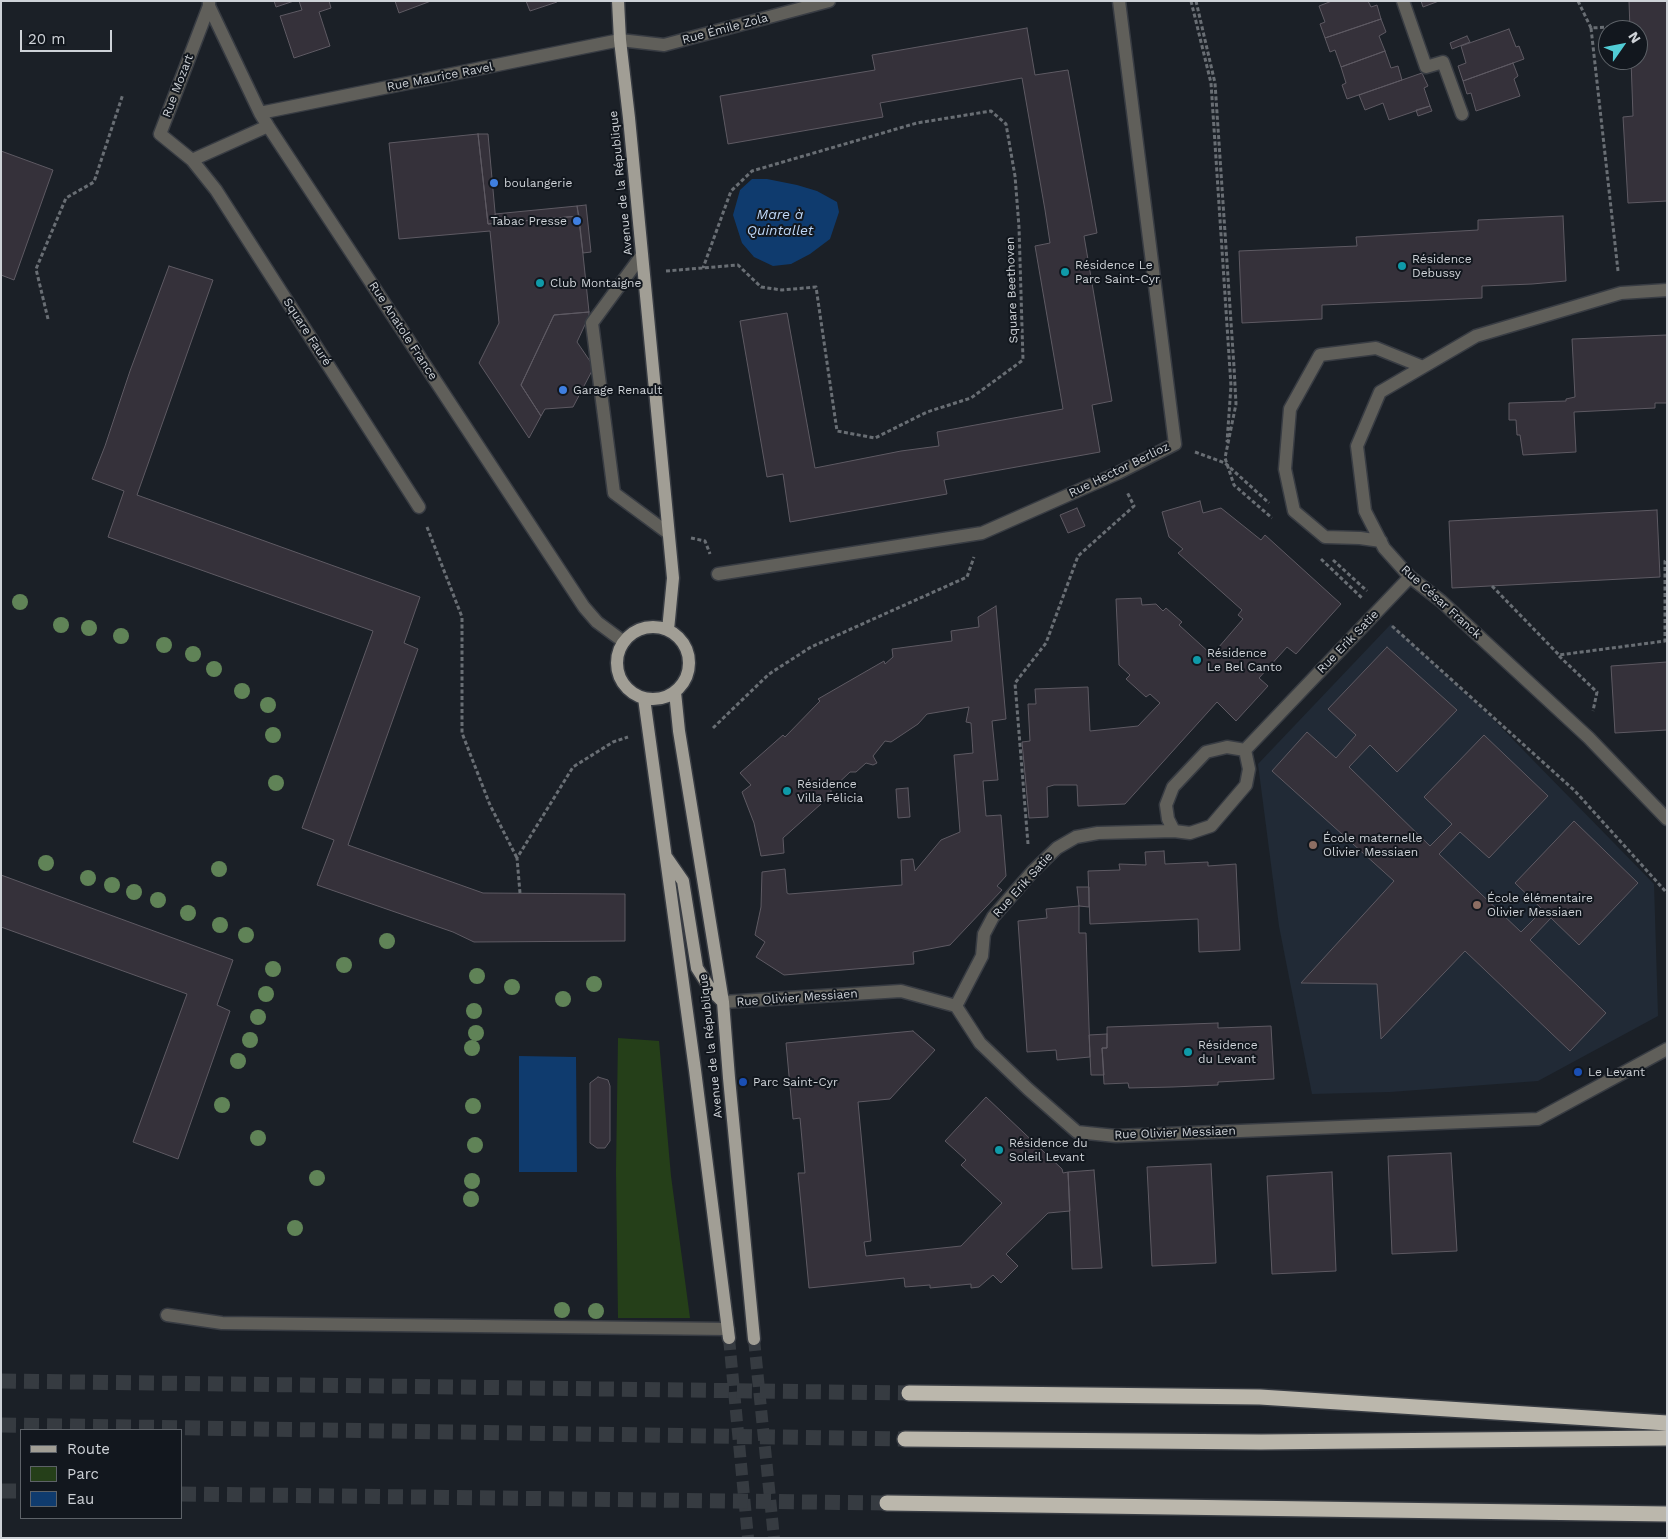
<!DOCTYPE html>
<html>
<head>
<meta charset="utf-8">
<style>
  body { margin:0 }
  #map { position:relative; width:1668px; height:1539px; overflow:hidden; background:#1b2027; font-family:"Work Sans",sans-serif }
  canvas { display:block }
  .frame { position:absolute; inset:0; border:2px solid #ced2d7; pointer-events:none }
  .legend { position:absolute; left:20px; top:1429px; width:162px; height:90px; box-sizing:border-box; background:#12171e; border:1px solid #5d6268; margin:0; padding:6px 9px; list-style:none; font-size:15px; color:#ced2d7 }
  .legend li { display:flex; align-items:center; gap:10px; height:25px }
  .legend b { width:25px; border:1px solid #5d6268 }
  .north { position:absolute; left:1598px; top:20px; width:50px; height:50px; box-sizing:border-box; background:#12171e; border:1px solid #5d6268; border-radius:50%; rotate:57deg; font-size:14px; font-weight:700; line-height:20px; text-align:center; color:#ced2d7 }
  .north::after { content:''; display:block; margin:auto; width:18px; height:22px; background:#51ccd5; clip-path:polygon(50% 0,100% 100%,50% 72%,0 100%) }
  .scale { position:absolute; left:20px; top:30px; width:92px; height:22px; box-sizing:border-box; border:2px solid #ced2d7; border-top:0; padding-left:6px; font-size:15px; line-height:18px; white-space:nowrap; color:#ced2d7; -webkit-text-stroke:4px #12171e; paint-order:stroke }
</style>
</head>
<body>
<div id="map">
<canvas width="1668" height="1539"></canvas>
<div class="frame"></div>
<ul class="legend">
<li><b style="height:6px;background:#a19e95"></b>Route</li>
<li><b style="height:14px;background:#253f19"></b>Parc</li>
<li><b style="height:14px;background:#0f3b6e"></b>Eau</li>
</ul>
<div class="north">N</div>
<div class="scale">20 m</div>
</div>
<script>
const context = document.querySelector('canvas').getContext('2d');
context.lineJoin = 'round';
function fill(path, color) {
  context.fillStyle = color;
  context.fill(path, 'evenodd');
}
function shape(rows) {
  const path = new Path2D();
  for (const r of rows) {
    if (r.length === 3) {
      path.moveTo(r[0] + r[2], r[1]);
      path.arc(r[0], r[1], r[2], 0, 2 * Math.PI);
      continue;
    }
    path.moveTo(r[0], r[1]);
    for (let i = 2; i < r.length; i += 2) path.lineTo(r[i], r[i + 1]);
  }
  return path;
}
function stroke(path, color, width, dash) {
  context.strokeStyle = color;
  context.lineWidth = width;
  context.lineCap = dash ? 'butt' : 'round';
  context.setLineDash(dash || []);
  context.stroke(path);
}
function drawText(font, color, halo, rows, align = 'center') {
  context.font = font + ' "Work Sans",sans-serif';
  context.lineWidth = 4;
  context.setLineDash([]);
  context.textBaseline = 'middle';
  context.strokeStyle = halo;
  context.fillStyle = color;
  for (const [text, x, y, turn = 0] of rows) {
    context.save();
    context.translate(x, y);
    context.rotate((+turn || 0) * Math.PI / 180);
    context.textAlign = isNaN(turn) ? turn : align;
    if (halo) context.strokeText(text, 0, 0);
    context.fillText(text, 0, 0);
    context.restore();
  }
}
fill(shape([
  [1391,624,1487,713,1654,884,1658,1016,1538,1081,1390,1092,1312,1094,1279,926,1258,764]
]), '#212a36');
fill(shape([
  [618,1038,659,1041,671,1176,690,1318,618,1318,616,1171]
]), '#253f19');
fill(shape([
  [752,179,767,179,797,185,817,191,837,202,839,212,830,239,810,254,791,264,773,266,754,257,742,243,733,215,740,190],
  [519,1056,576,1057,577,1172,519,1172]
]), '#0f3b6e');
const building = shape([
  [274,1,294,1,276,7,274,1],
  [299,1,329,1,331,8,319,12,330,46,294,58,280,16,302,10,299,1],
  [395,1,431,1,399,13,395,1],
  [526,1,556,1,557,2,530,11,526,1],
  [1332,1,1368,1,1371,7,1377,5,1381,19,1325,38,1320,24,1325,22,1319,6,1332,1],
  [1421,1,1439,1,1423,7,1421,1],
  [1629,1,1667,1,1667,201,1628,203,1623,117,1633,116,1631,60,1638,60,1638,30,1630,30,1629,1],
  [1381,19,1386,32,1379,36,1385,51,1341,67,1335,50,1330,52,1325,38,1381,19],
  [1027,28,1035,75,1068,70,1097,233,1084,236,1112,401,1092,405,1100,452,944,480,947,494,790,522,783,474,767,477,740,321,787,313,815,468,901,451,939,446,937,432,1063,409,1035,246,1050,243,1045,210,1022,78,880,103,883,117,728,144,720,96,875,70,872,55,1027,28],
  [1509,29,1516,47,1519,46,1524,59,1463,81,1458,66,1466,63,1461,46,1509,29],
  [1467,36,1470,42,1452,49,1450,43,1467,36],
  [1385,51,1391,68,1398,66,1402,80,1347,99,1342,85,1346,83,1341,67,1385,51],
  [1513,63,1518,76,1514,79,1520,96,1476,111,1471,93,1467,94,1463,81,1513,63],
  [1422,73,1428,86,1424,88,1430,106,1389,120,1383,103,1365,110,1359,95,1422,73],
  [1430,106,1432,111,1418,116,1416,110,1430,106],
  [478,134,488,224,579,216,589,312,554,315,521,385,541,416,529,438,479,363,499,323,490,231,399,239,389,143,478,134],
  [478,134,488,134,496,223,488,224,478,134],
  [1,151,53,170,14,280,1,275,1,151],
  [586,205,591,252,583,253,577,206,586,205],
  [577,206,579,216,496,223,495,214,577,206],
  [1563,216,1566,281,1532,284,1482,286,1482,298,1322,305,1322,319,1242,323,1239,251,1357,246,1356,237,1478,230,1478,220,1563,216],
  [169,266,213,280,137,495,420,597,404,643,418,649,348,845,483,893,625,894,625,941,474,942,453,932,317,885,334,840,302,828,373,631,108,537,124,491,92,479,105,446,130,371,169,266],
  [589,312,589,316,577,342,594,367,573,407,545,409,541,416,521,385,554,315,589,312],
  [1667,335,1667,403,1655,403,1655,408,1574,412,1576,452,1523,455,1520,435,1517,435,1516,420,1509,420,1509,403,1566,401,1566,399,1575,397,1572,339,1667,335],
  [1200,501,1203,513,1221,508,1261,540,1265,535,1341,604,1296,654,1287,647,1259,678,1268,686,1236,721,1217,702,1125,804,1078,806,1077,785,1054,785,1047,787,1048,817,1029,818,1022,742,1030,741,1028,704,1036,704,1035,689,1088,687,1090,731,1138,726,1160,703,1150,694,1146,697,1126,679,1130,675,1119,665,1116,599,1141,598,1142,605,1156,604,1163,611,1166,608,1182,622,1179,625,1212,655,1243,619,1238,615,1242,610,1178,553,1183,549,1169,537,1162,512,1200,501],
  [1077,508,1085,526,1068,533,1060,515,1077,508],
  [1657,510,1660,577,1452,588,1449,521,1657,510],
  [996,606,1006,719,992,721,998,780,983,781,986,816,1001,815,1006,876,997,886,1002,890,950,945,913,952,914,964,784,975,756,957,765,942,755,935,761,907,762,872,785,869,787,893,789,894,902,885,901,860,913,859,915,871,941,840,960,832,954,755,973,753,971,723,966,722,969,707,927,714,918,724,891,742,885,741,873,756,877,763,873,765,866,763,856,772,850,772,831,790,831,795,783,838,784,853,761,856,754,823,742,792,751,785,740,773,783,735,785,737,820,701,818,699,884,661,885,664,893,657,892,649,952,641,951,631,979,627,978,617,996,606],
  [1387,647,1457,710,1397,772,1370,745,1349,767,1430,846,1452,824,1424,797,1484,735,1548,796,1489,858,1460,832,1439,854,1521,932,1543,910,1515,883,1574,821,1638,883,1579,945,1551,918,1530,940,1606,1013,1570,1051,1465,951,1381,1039,1377,984,1301,983,1394,881,1272,771,1307,732,1336,758,1356,735,1328,709,1387,647],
  [1667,662,1667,730,1615,733,1611,666,1667,662],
  [908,788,910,817,898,818,896,789,908,788],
  [1164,851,1165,864,1208,862,1208,866,1236,864,1240,950,1199,952,1198,919,1090,924,1088,871,1120,870,1119,864,1146,865,1145,852,1164,851],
  [1,875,233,960,217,1005,230,1011,178,1159,133,1142,187,994,1,927,1,875],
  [1077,887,1089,887,1089,907,1079,906,1077,887],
  [1079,906,1079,933,1086,933,1090,1057,1057,1060,1056,1050,1027,1052,1018,921,1047,918,1046,909,1079,906],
  [1218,1023,1218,1028,1271,1026,1274,1079,1218,1082,1218,1085,1173,1087,1129,1088,1128,1083,1104,1084,1102,1048,1107,1048,1107,1027,1218,1023],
  [913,1031,935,1050,890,1099,858,1102,871,1241,864,1242,866,1256,961,1246,1002,1203,961,1165,966,1160,945,1141,986,1097,1062,1169,1063,1173,1068,1172,1070,1211,1048,1213,1006,1254,1018,1266,1001,1283,993,1275,979,1287,971,1288,971,1284,930,1288,930,1285,905,1287,904,1278,809,1288,798,1173,805,1173,800,1118,793,1119,786,1043,913,1031],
  [1107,1034,1107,1048,1102,1048,1104,1075,1091,1075,1089,1035,1107,1034],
  [598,1077,608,1080,610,1086,610,1141,605,1148,597,1148,590,1143,590,1083,598,1077],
  [1451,1153,1457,1251,1392,1254,1388,1156,1451,1153],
  [1211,1164,1216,1263,1152,1266,1147,1167,1211,1164],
  [1094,1170,1102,1268,1072,1269,1068,1172,1094,1170],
  [1332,1172,1336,1271,1272,1274,1267,1176,1332,1172]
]);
fill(building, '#35313a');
stroke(building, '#5e5a63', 1);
stroke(shape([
  [729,1338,748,1538],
  [754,1339,774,1538]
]), '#363b41', 12, [12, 6]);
stroke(shape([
  [1,1381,909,1393],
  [1,1425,905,1439],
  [1,1491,21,1491],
  [181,1494,887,1503]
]), '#363b41', 15, [15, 8]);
const minor = shape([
  [209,1,209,6,260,113,268,126,584,607,597,622,624,642],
  [1403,1,1426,67,1443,62,1462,114],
  [209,6,160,134,192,160,268,126],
  [260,113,620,40,664,45,829,1],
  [192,160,216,190,419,507],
  [642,255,592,323,614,493,668,533],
  [1667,290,1621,293,1476,336,1380,392,1357,446,1365,511,1384,548,1410,577,1441,601,1589,738,1667,819],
  [1381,541,1360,538,1325,537,1294,511,1285,469,1290,409,1320,355,1376,348,1423,367],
  [718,574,982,533,1118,473,1175,444,1119,1],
  [1227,747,1245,750,1249,769,1246,785,1211,826,1190,833,1174,831,1168,819,1166,805,1173,787,1206,752,1227,747],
  [1245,750,1410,577],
  [723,1002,901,991,956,1006,980,1043,1028,1089,1077,1132,1116,1136,1538,1119,1667,1049],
  [956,1006,982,956,984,934,993,917,1033,871,1057,848,1076,837,1098,833,1174,831],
  [167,1315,222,1323,728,1329]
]);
const major = shape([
  [618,1,620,40,629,118,673,578,668,630],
  [653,663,36],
  [675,692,679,731,723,1002,729,1078,754,1339],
  [644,698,695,1070,729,1338],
  [667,858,683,881,697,968,711,990,723,1002]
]);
const highway = shape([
  [909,1393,1260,1397,1667,1423],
  [905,1439,1261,1442,1667,1438],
  [887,1503,1667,1514]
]);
stroke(minor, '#383c43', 15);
stroke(major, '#383c43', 15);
stroke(highway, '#383c43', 18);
stroke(shape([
  [1191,1,1211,83,1231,386,1227,442],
  [1196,1,1215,83,1234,367,1236,404,1225,458,1234,485,1272,518],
  [1578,1,1591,28,1630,26],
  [1591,28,1618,271],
  [666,271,738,265,761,287,782,290,816,287,837,431,875,438,927,412,971,398,1023,360,1019,227,1015,176,1006,124,991,111,917,123,752,171,731,191,703,268],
  [48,319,36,269,66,198,94,182,123,94],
  [1195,452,1225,463,1269,503],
  [427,527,462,617,462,733,490,805,517,858],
  [691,538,705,541,710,554],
  [1321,559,1362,598],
  [1333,560,1367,591],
  [1492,586,1559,655,1665,641,1665,561,1667,559],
  [1392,626,1575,791,1667,893],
  [1559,656,1597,692,1593,711],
  [713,728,769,674,811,647,967,577,974,557],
  [1028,844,1015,683,1046,643,1078,556,1134,506,1127,492],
  [520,893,517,858,573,767,613,742,628,737]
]), '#696e74', 3, [4, 2.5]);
stroke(minor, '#605f5a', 12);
stroke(major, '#a19e95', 12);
stroke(highway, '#bbb7ac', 15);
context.fillStyle = '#608357';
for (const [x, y] of [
  [20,602],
  [61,625],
  [89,628],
  [121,636],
  [164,645],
  [193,654],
  [214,669],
  [242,691],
  [268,705],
  [273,735],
  [276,783],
  [46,863],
  [219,869],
  [88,878],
  [112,885],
  [134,892],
  [158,900],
  [188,913],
  [220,925],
  [246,935],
  [387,941],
  [344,965],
  [273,969],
  [477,976],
  [594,984],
  [512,987],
  [266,994],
  [563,999],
  [474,1011],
  [258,1017],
  [476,1033],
  [250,1040],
  [472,1048],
  [238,1061],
  [222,1105],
  [473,1106],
  [258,1138],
  [475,1145],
  [317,1178],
  [472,1181],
  [471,1199],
  [295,1228],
  [562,1310],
  [596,1311]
]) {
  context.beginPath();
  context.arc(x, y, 8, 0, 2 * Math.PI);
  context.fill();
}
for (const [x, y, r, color] of [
  [494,183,5,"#3f7fe0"],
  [577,221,5,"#3f7fe0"],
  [1402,266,5,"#0f9aa8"],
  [1065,272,5,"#0f9aa8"],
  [540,283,5,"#0f9aa8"],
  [563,390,5,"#3f7fe0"],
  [1197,660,5,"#0f9aa8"],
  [787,791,5,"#0f9aa8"],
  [1313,845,5,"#8d6e63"],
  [1477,905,5,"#8d6e63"],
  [1188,1052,5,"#0f9aa8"],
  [1578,1072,5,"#1a4fb4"],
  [743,1082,5,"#1a4fb4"],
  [999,1150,5,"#0f9aa8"]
]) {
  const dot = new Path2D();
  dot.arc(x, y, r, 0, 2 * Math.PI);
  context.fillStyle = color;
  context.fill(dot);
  stroke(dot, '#12171e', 2);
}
drawText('12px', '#ced2d7', '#12171e', [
  ["Rue Émile Zola",725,29,-15],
  ["Rue Maurice Ravel",440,77,-11],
  ["Rue Mozart",178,86,-69],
  ["Avenue de la République",621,183,-96],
  ["Square Beethoven",1012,290,-92],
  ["Rue Anatole France",403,331,57],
  ["Square Fauré",307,332,57],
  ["Rue Hector Berlioz",1119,470,-26],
  ["Rue César Franck",1441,602,42],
  ["Rue Erik Satie",1348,642,-46],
  ["Rue Erik Satie",1023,885,-48],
  ["Rue Olivier Messiaen",797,998,-4],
  ["Avenue de la République",711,1046,-96],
  ["Rue Olivier Messiaen",1175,1133,-2]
]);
drawText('12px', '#ced2d7', '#12171e', [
  ["boulangerie",504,183],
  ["Tabac Presse",567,221,"right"],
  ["Résidence",1412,259],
  ["Debussy",1412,273],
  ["Résidence Le",1075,265],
  ["Parc Saint-Cyr",1075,279],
  ["Club Montaigne",550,283],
  ["Garage Renault",573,390],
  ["Résidence",1207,653],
  ["Le Bel Canto",1207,667],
  ["Résidence",797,784],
  ["Villa Félicia",797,798],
  ["École maternelle",1323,838],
  ["Olivier Messiaen",1323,852],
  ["École élémentaire",1487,898],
  ["Olivier Messiaen",1487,912],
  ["Résidence",1198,1045],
  ["du Levant",1198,1059],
  ["Le Levant",1588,1072],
  ["Parc Saint-Cyr",753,1082],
  ["Résidence du",1009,1143],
  ["Soleil Levant",1009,1157]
], 'left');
drawText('italic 14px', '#bdd6f6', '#12171e', [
  ["Mare à",780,215],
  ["Quintallet",780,231]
]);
</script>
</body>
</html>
